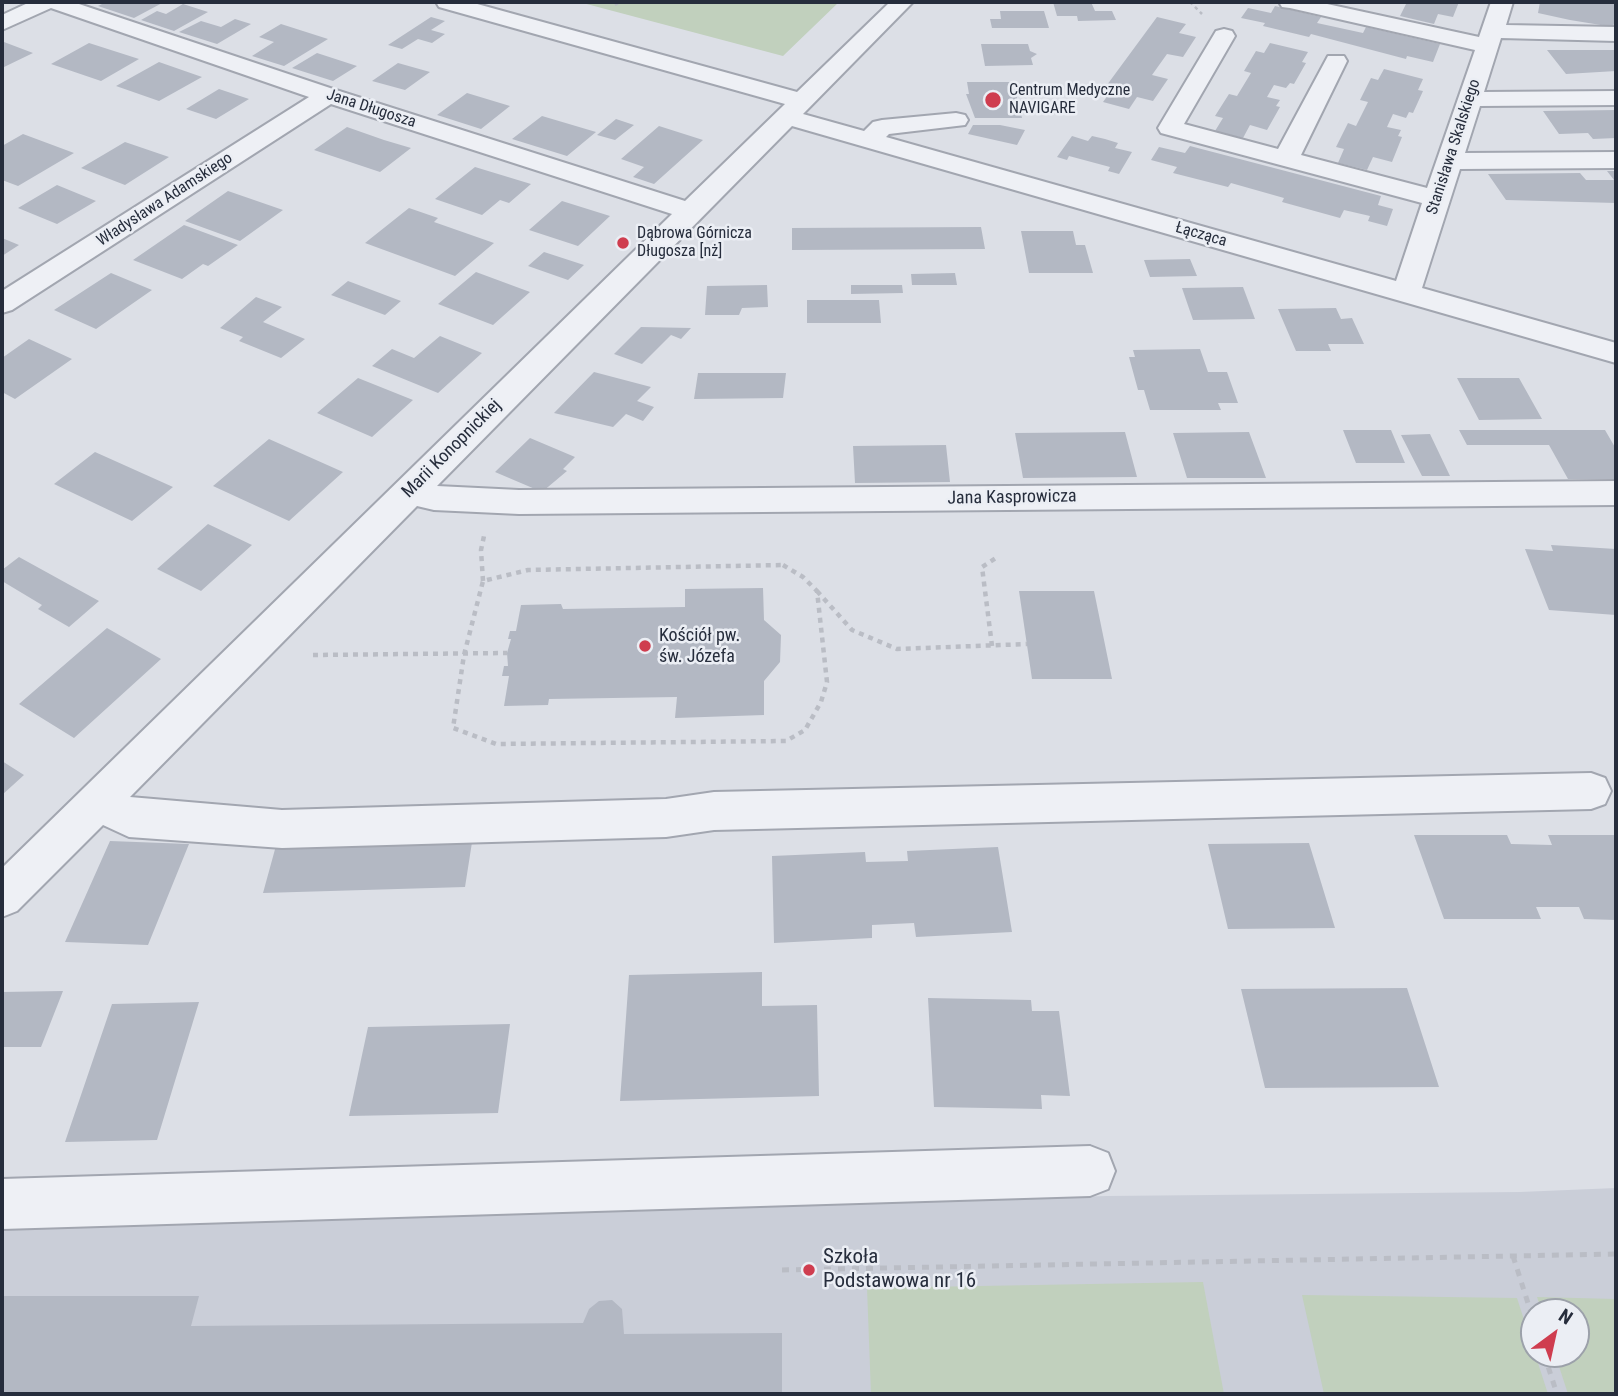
<!DOCTYPE html>
<html>
<head>
<meta charset="utf-8">
<style>
  body { margin:0 }
  #map { position:relative; width:1618px; height:1396px; overflow:hidden; background:#dcdfe6; font-family:"Roboto Condensed",sans-serif }
  canvas { display:block }
  .frame { position:absolute; inset:0; border:4px solid #262d3c; pointer-events:none }
  .north { position:absolute; left:1520px; top:1298px; width:70px; height:70px; box-sizing:border-box; background:#ebeef4; border:2px solid #9ca1aa; border-radius:50%; rotate:33deg; font-size:19px; font-weight:700; line-height:28px; text-align:center; color:#262d3c }
  .north::after { content:''; display:block; margin:auto; width:24px; height:32px; background:#cf3d4f; clip-path:polygon(50% 0,100% 100%,50% 72%,0 100%) }
</style>
</head>
<body>
<div id="map">
<canvas width="1618" height="1396"></canvas>
<div class="frame"></div>
<div class="north">N</div>
</div>
<script>
const context = document.querySelector('canvas').getContext('2d');
context.lineJoin = 'round';
function fill(path, color) {
  context.fillStyle = color;
  context.fill(path, 'evenodd');
}
function shape(rows) {
  const path = new Path2D();
  for (const r of rows) {
    path.moveTo(r[0], r[1]);
    for (let i = 2; i < r.length; i += 2) path.lineTo(r[i], r[i + 1]);
  }
  return path;
}
function stroke(path, color, width, dash) {
  context.strokeStyle = color;
  context.lineWidth = width;
  context.lineCap = dash ? 'butt' : 'round';
  context.setLineDash(dash || []);
  context.stroke(path);
}
function drawText(font, color, halo, rows, align = 'center') {
  context.font = font + ' "Roboto Condensed",sans-serif';
  context.lineWidth = 5;
  context.setLineDash([]);
  context.textBaseline = 'middle';
  context.strokeStyle = halo;
  context.fillStyle = color;
  for (const [text, x, y, turn = 0] of rows) {
    context.save();
    context.translate(x, y);
    context.rotate((+turn || 0) * Math.PI / 180);
    context.textAlign = isNaN(turn) ? turn : align;
    if (halo) context.strokeText(text, 0, 0);
    context.fillText(text, 0, 0);
    context.restore();
  }
}
fill(shape([
  [1616,1188,1616,1394,2,1394,2,1229,1107,1196,1520,1192],
  [1534,1312,1576,1312,1576,1354,1534,1354]
]), '#caced8');
fill(shape([
  [579,2,839,2,783,56],
  [1203,1282,1224,1394,871,1394,867,1288],
  [1302,1295,1517,1298,1548,1394,1324,1394],
  [1537,1297,1616,1299,1616,1394,1568,1394,1555,1354,1576,1354,1576,1312,1542,1312]
]), '#c1d0bd');
fill(shape([
  [106,2,164,2,134,18,98,6],
  [1053,2,1091,2,1095,11,1112,11,1116,20,1078,21,1077,16,1057,16],
  [1407,2,1459,2,1453,17,1438,14,1434,24,1400,16],
  [1540,2,1616,2,1616,16,1613,27,1570,20,1538,13],
  [183,4,208,12,174,31,141,20,157,11,166,14],
  [1275,6,1321,17,1317,23,1363,33,1366,27,1440,44,1433,62,1407,56,1406,59,1311,34,1309,37,1263,26,1265,23,1241,18,1248,8,1271,13],
  [1000,11,1044,11,1049,28,992,28,990,19,1001,19],
  [431,17,445,21,431,30,445,34,432,43,418,39,402,49,388,45],
  [1157,17,1186,24,1179,33,1196,37,1183,57,1167,54,1152,75,1168,79,1153,101,1137,97,1129,109,1103,102,1111,91,1104,89],
  [235,19,251,24,217,44,179,32,201,21,221,27],
  [281,24,328,39,284,66,252,56,274,42,259,37],
  [4,42,33,53,2,68],
  [89,43,139,59,101,81,51,64],
  [1270,43,1308,52,1302,62,1306,63,1294,84,1290,83,1286,88,1274,85,1267,97,1280,100,1276,106,1280,107,1267,130,1250,125,1243,138,1215,131,1223,118,1215,116,1229,94,1237,96,1251,73,1244,71,1256,51,1264,53],
  [981,44,1028,44,1030,51,1037,54,1031,58,1033,65,985,66],
  [1547,50,1616,50,1616,71,1566,74],
  [317,53,357,66,333,81,292,68],
  [159,62,202,77,159,101,116,86],
  [398,63,430,72,405,90,372,81],
  [1384,69,1423,79,1418,90,1423,91,1413,113,1409,112,1406,118,1393,114,1387,127,1401,130,1398,136,1402,137,1392,162,1373,157,1367,170,1338,163,1344,149,1336,147,1348,123,1356,126,1368,102,1360,100,1371,78,1378,80],
  [967,82,1013,82,1022,118,975,118,966,94,969,94],
  [219,89,249,99,216,119,186,109],
  [467,93,510,106,481,129,437,115],
  [1616,110,1616,138,1593,139,1588,133,1559,134,1543,111],
  [542,116,596,132,567,156,512,139],
  [616,119,634,125,615,140,597,135],
  [973,125,1000,125,1025,130,1017,145,968,134],
  [659,126,703,140,654,184,633,177,644,167,621,159],
  [347,127,384,140,411,148,380,172,314,150],
  [23,134,74,153,18,186,2,180,2,146],
  [1072,136,1088,141,1092,136,1105,139,1118,143,1115,148,1132,152,1119,174,1108,171,1110,167,1069,156,1067,160,1057,157],
  [125,142,169,157,125,185,81,168],
  [1190,146,1381,196,1378,205,1393,209,1387,226,1368,221,1370,216,1344,210,1340,218,1282,202,1284,198,1231,183,1228,187,1173,173,1177,167,1151,160,1159,147,1185,153],
  [475,167,531,184,509,203,500,200,482,215,435,199],
  [1607,171,1616,171,1616,203,1506,200,1488,174,1580,173,1586,180,1614,180],
  [57,185,96,201,57,224,18,208],
  [228,191,283,210,240,241,185,221],
  [562,201,610,216,578,246,529,230],
  [409,208,438,218,434,222,494,243,455,276,365,243],
  [184,225,238,245,208,266,203,264,182,279,133,260],
  [981,227,985,249,792,250,792,228],
  [1021,231,1073,231,1076,245,1085,245,1093,273,1029,273],
  [2,238,19,245,2,256],
  [544,252,584,265,568,280,528,266],
  [1190,259,1197,276,1150,277,1144,260],
  [476,272,530,292,493,325,438,304],
  [111,273,152,290,96,329,54,310],
  [955,273,957,285,912,285,911,274],
  [348,281,401,301,385,315,331,295],
  [767,285,768,307,742,308,739,315,705,315,707,286],
  [851,285,902,285,903,293,851,294],
  [1243,287,1255,319,1193,320,1182,288],
  [256,297,282,307,263,322,305,339,281,358,239,341,243,337,220,328],
  [807,300,879,300,881,323,807,323],
  [1336,308,1341,319,1352,318,1364,344,1328,344,1331,351,1296,351,1278,309],
  [641,327,691,328,681,339,671,335,642,364,614,354],
  [440,336,482,353,438,393,372,366,392,349,414,358],
  [29,339,72,359,15,399,2,392,2,358],
  [1200,349,1208,372,1227,372,1238,403,1218,403,1221,410,1150,410,1144,390,1138,390,1129,357,1135,357,1133,350],
  [594,372,651,387,637,401,654,407,643,421,626,414,613,427,554,413],
  [698,373,786,373,783,398,694,399],
  [358,378,413,400,372,437,317,413],
  [1457,378,1519,378,1542,419,1479,420],
  [1343,430,1391,430,1405,463,1356,463],
  [1459,430,1605,430,1616,449,1616,479,1568,479,1549,445,1467,445],
  [1125,432,1137,477,1023,478,1015,433],
  [1249,432,1266,478,1187,478,1173,433],
  [1430,434,1450,476,1422,476,1401,435],
  [530,438,575,457,563,469,567,471,542,492,495,472],
  [269,439,343,472,289,521,213,486],
  [946,445,950,482,855,483,853,446],
  [95,452,173,487,132,521,54,484],
  [208,524,252,545,201,591,157,569],
  [1551,545,1616,549,1616,615,1549,610,1525,549,1553,551],
  [19,557,68,584,99,601,69,627,38,609,42,605,2,581,2,570],
  [763,588,764,620,781,635,780,662,764,681,764,715,675,718,677,697,549,699,548,705,504,706,509,676,502,676,504,666,508,666,507,653,511,639,508,639,510,631,516,631,521,605,561,604,563,609,685,607,685,589],
  [1019,591,1094,591,1112,679,1032,679],
  [107,628,161,659,74,738,19,704],
  [2,761,24,775,2,795],
  [1414,835,1507,835,1511,844,1552,845,1548,835,1616,835,1616,920,1584,919,1579,907,1536,907,1541,919,1444,919],
  [473,836,465,887,263,893,277,842],
  [110,841,189,844,148,945,65,942],
  [1309,843,1335,928,1228,929,1208,844],
  [998,847,1012,932,916,937,914,923,872,925,872,938,774,943,772,856,865,852,866,862,908,861,907,851],
  [762,972,762,1006,817,1005,819,1096,620,1101,629,975],
  [1407,988,1439,1087,1265,1088,1241,989],
  [63,991,41,1047,2,1047,2,992],
  [928,998,1031,1000,1032,1011,1059,1011,1070,1096,1041,1095,1042,1109,934,1107],
  [199,1002,157,1140,65,1142,112,1004],
  [510,1024,498,1113,349,1116,368,1027],
  [2,1296,199,1296,191,1326,583,1323,589,1309,599,1301,612,1300,622,1309,624,1334,782,1333,782,1394,2,1394]
]), '#b3b8c3');
const minor = shape([
  [30,2,73,2,336,90,685,201,785,104,439,7,436,2,470,2,797,92,890,2,913,2,803,114,864,131,873,122,882,120,956,113,965,115,968,120,965,125,889,134,886,137,1396,281,1422,203,1161,133,1158,128,1216,31,1224,29,1232,31,1235,36,1184,124,1278,149,1328,56,1344,56,1347,61,1301,155,1427,188,1475,50,1290,8,1282,7,1279,2,1318,2,1479,37,1491,2,1513,2,1506,25,1616,27,1616,41,1501,38,1484,92,1616,91,1616,105,1480,106,1465,153,1616,152,1616,168,1460,169,1422,288,1616,343,1616,363,792,126,437,486,519,490,1616,481,1616,505,519,514,434,510,417,506,130,797,282,810,666,799,714,792,1591,773,1605,778,1611,791,1605,804,1591,809,714,830,666,837,282,848,129,837,103,825,17,911,2,917,2,868,672,214,331,104,12,310,2,313,2,291,309,97,51,8,2,30,2,15,30,2],
  [1090,1146,1108,1153,1115,1171,1108,1189,1090,1196,2,1229,2,1179,1090,1146]
]);
stroke(minor, '#a2a6b0', 4);
stroke(shape([
  [1190,2,1202,14],
  [615,5,620,2]
]), '#babdc5', 2.5, [3.5, 3.5]);
stroke(shape([
  [783,565,803,577,817,591,827,682,821,702,805,730,786,741,496,744,453,728,464,655,483,581,528,570,783,565],
  [483,581,481,550,484,536],
  [817,591,852,630,897,649,1027,644],
  [992,646,982,567,999,556],
  [313,655,507,653]
]), '#babdc5', 4.5, [5, 5]);
stroke(shape([
  [1513,1256,1534,1322],
  [782,1270,1616,1254],
  [1544,1354,1557,1394]
]), '#babdc5', 5, [7, 7]);
fill(minor, '#eef0f5');
for (const [x, y, r, color] of [
  [993,100,9,"#cf3d4f"],
  [623,243,7,"#cf3d4f"],
  [645,646,7,"#cf3d4f"],
  [809,1270,7,"#cf3d4f"]
]) {
  const dot = new Path2D();
  dot.arc(x, y, r, 0, 2 * Math.PI);
  context.fillStyle = color;
  context.fill(dot);
  stroke(dot, '#ebeef4', 2.5);
}
drawText('16px', '#262d3c', '#ebeef4', [
  ["Centrum Medyczne",1009,91],
  ["NAVIGARE",1009,109],
  ["Dąbrowa Górnicza",637,234],
  ["Długosza [nż]",637,252]
], 'left');
drawText('16px', '#262d3c', '#ebeef4', [
  ["Jana Długosza",371,109,18],
  ["Stanisława Skalskiego",1454,147,-72],
  ["Władysława Adamskiego",165,200,-33],
  ["Łącząca",1201,235,16]
]);
drawText('18px', '#262d3c', '#ebeef4', [
  ["Marii Konopnickiej",452,449,-45],
  ["Jana Kasprowicza",1012,498,-1]
]);
drawText('18px', '#262d3c', '#ebeef4', [
  ["Kościół pw.",659,636],
  ["św. Józefa",659,657]
], 'left');
drawText('21px', '#262d3c', '#ebeef4', [
  ["Szkoła",823,1258],
  ["Podstawowa nr 16",823,1282]
], 'left');
</script>
</body>
</html>
